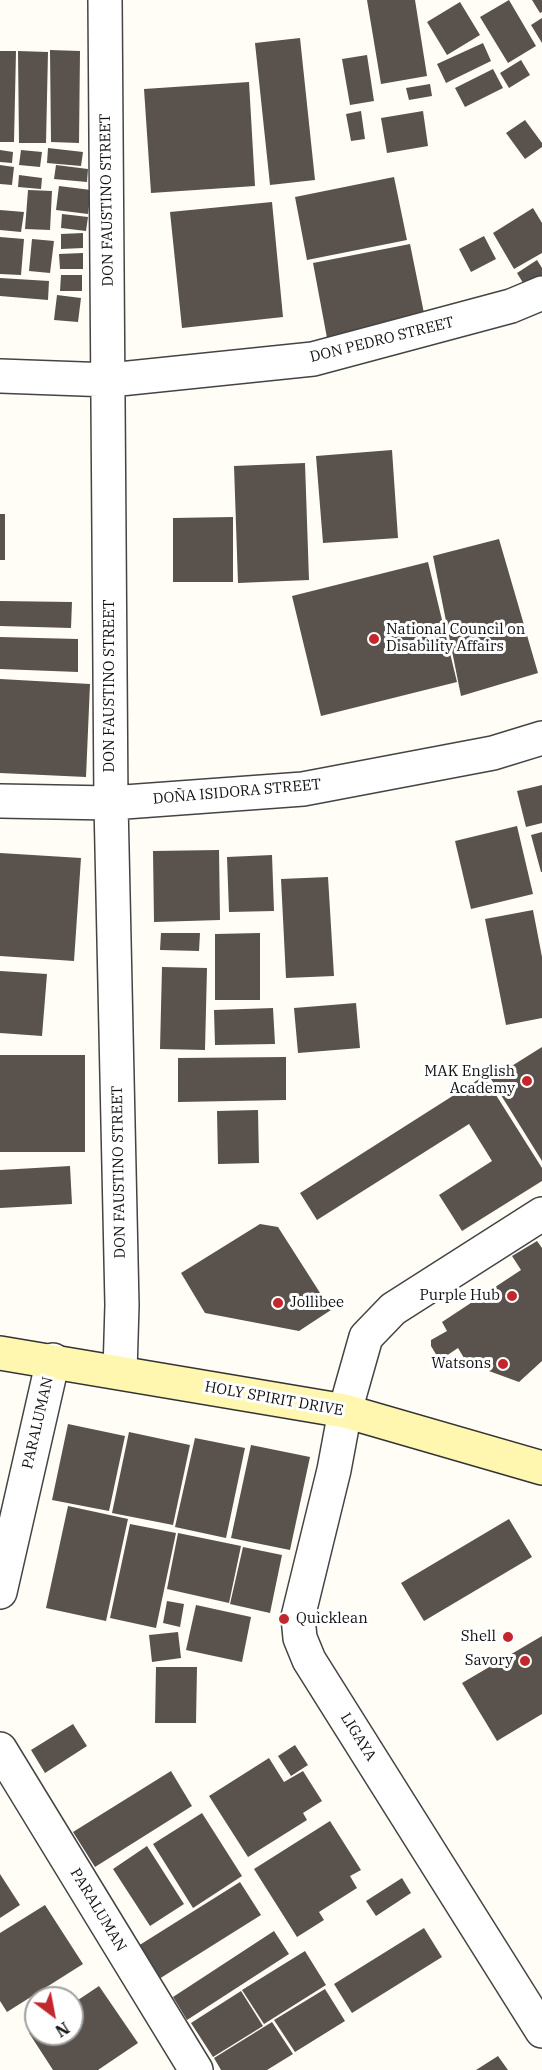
<!DOCTYPE html>
<html>
<head>
<meta charset="utf-8">
<style>
  body { margin:0 }
  #map { position:relative; width:542px; height:2070px; overflow:hidden; background:#fffdf5; font-family:"IBM Plex Serif",serif }
  canvas { display:block }
  .north { position:absolute; left:24px; top:1986px; width:60px; height:60px; box-sizing:border-box; background:#fff; border:2px solid #a0a0a0; border-radius:50%; rotate:148deg; font-size:16px; font-weight:700; line-height:24px; text-align:center; color:#111 }
  .north::after { content:''; display:block; margin:auto; width:21px; height:27px; background:#c4262e; clip-path:polygon(50% 0,100% 100%,50% 72%,0 100%) }
</style>
</head>
<body>
<div id="map">
<canvas width="542" height="2070"></canvas>
<div class="north">N</div>
</div>
<script>
const context = document.querySelector('canvas').getContext('2d');
context.lineJoin = 'round';
function fill(path, color) {
  context.fillStyle = color;
  context.fill(path, 'evenodd');
}
function shape(rows) {
  const path = new Path2D();
  for (const r of rows) {
    path.moveTo(r[0], r[1]);
    for (let i = 2; i < r.length; i += 2) path.lineTo(r[i], r[i + 1]);
  }
  return path;
}
function stroke(path, color, width, dash) {
  context.strokeStyle = color;
  context.lineWidth = width;
  context.lineCap = dash ? 'butt' : 'round';
  context.setLineDash(dash || []);
  context.stroke(path);
}
function drawText(font, color, halo, rows, align = 'center') {
  context.font = font + ' "IBM Plex Serif",serif';
  context.lineWidth = 6;
  context.setLineDash([]);
  context.textBaseline = 'middle';
  context.strokeStyle = halo;
  context.fillStyle = color;
  for (const [text, x, y, turn = 0] of rows) {
    context.save();
    context.translate(x, y);
    context.rotate((+turn || 0) * Math.PI / 180);
    context.textAlign = isNaN(turn) ? turn : align;
    if (halo) context.strokeText(text, 0, 0);
    context.fillText(text, 0, 0);
    context.restore();
  }
}
fill(shape([
  [367,0,415,0,427,76,381,84],
  [509,0,536,46,508,63,480,17],
  [532,0,542,0,542,12,540,13],
  [460,2,480,35,447,55,427,22],
  [542,18,542,43,531,25],
  [300,38,315,180,270,185,255,43],
  [483,43,491,61,446,83,437,64],
  [50,50,80,51,79,143,51,142],
  [0,51,16,51,14,142,0,142],
  [18,51,48,52,46,143,19,143],
  [367,55,374,101,350,105,342,59],
  [521,60,530,75,509,88,500,73],
  [493,69,503,88,465,107,455,88],
  [249,82,255,186,151,193,144,89],
  [430,84,432,96,409,100,406,88],
  [361,111,365,139,351,141,346,114],
  [423,111,428,146,387,153,381,118],
  [525,120,542,143,542,147,525,159,506,133],
  [48,148,83,152,81,166,47,163],
  [0,150,13,152,12,163,0,162],
  [21,150,42,152,40,167,19,165],
  [0,165,14,167,12,185,0,184],
  [56,165,88,169,87,182,54,179],
  [19,175,42,178,41,189,18,187],
  [394,177,407,240,307,260,295,197],
  [59,186,91,190,88,214,56,210],
  [28,190,52,191,50,230,25,229],
  [272,202,283,317,182,328,170,212],
  [533,208,542,223,542,253,514,269,493,233],
  [0,210,24,212,21,232,0,230],
  [62,214,88,217,86,231,61,228],
  [83,233,83,248,61,249,61,234],
  [484,236,496,259,471,272,459,249],
  [0,237,24,239,21,275,0,274],
  [32,239,54,241,50,273,29,271],
  [410,244,425,318,327,338,313,263],
  [83,253,83,269,60,269,59,254],
  [537,260,542,268,542,290,531,296,517,273],
  [61,275,82,275,82,291,60,291],
  [0,278,49,281,48,300,0,296],
  [57,295,81,298,78,322,54,320],
  [392,450,398,538,323,543,316,456],
  [305,463,309,580,238,583,234,466],
  [0,514,5,514,5,560,0,560],
  [233,517,233,582,173,582,173,518],
  [499,539,538,673,461,696,433,556],
  [428,562,457,682,321,716,292,596],
  [0,601,72,602,71,628,0,626],
  [0,637,78,639,78,672,0,669],
  [0,679,90,684,86,777,0,773],
  [542,785,542,823,526,827,517,791],
  [517,826,533,894,471,909,455,841],
  [542,832,542,872,541,872,531,835],
  [219,850,220,920,154,922,153,851],
  [0,853,81,858,74,961,0,956],
  [272,855,274,911,229,912,227,857],
  [328,877,334,976,286,978,281,879],
  [533,910,542,957,542,1018,506,1025,485,919],
  [161,933,200,933,199,951,160,950],
  [260,933,260,1000,215,1000,215,934],
  [162,967,207,968,205,1050,160,1049],
  [0,971,47,974,42,1036,0,1033],
  [356,1003,360,1048,298,1053,294,1008],
  [273,1008,275,1044,215,1045,214,1010],
  [542,1047,542,1161,491,1079],
  [0,1055,85,1055,85,1152,0,1152],
  [286,1057,286,1100,178,1102,178,1058],
  [484,1076,542,1168,542,1181,462,1231,439,1195,492,1161,469,1124,317,1220,300,1193],
  [258,1110,259,1163,218,1164,217,1111],
  [70,1166,72,1204,0,1208,0,1170],
  [260,1224,278,1227,331,1310,299,1331,205,1313,181,1273],
  [537,1241,542,1248,542,1361,519,1382,467,1363,458,1348,443,1358,437,1356,431,1346,431,1340,447,1331,442,1322,521,1270,512,1256],
  [68,1424,125,1436,109,1511,52,1500],
  [129,1432,190,1445,173,1525,112,1513],
  [195,1438,245,1448,226,1538,175,1527],
  [251,1445,310,1457,290,1550,231,1538],
  [68,1506,128,1519,106,1621,46,1608],
  [509,1519,532,1557,424,1621,401,1583],
  [130,1524,176,1533,156,1628,110,1618],
  [178,1533,241,1546,229,1603,167,1589],
  [243,1547,282,1555,270,1613,230,1604],
  [167,1601,184,1604,180,1627,163,1623],
  [196,1605,251,1617,242,1662,186,1650],
  [178,1632,181,1658,152,1662,149,1635],
  [542,1636,542,1714,497,1741,462,1683],
  [156,1667,197,1667,196,1723,155,1723],
  [73,1724,87,1746,45,1773,31,1750],
  [295,1745,308,1765,291,1776,278,1756],
  [269,1758,284,1782,303,1771,322,1801,303,1813,307,1820,248,1857,209,1796],
  [171,1771,192,1806,95,1867,73,1832],
  [202,1813,242,1876,193,1908,153,1844],
  [330,1821,361,1870,350,1876,357,1888,319,1912,324,1920,297,1937,254,1869],
  [147,1846,184,1904,150,1926,113,1869],
  [0,1874,20,1905,0,1918],
  [402,1878,411,1893,376,1916,366,1901],
  [240,1882,261,1915,159,1979,138,1946],
  [45,1905,83,1964,7,2012,0,2001,0,1933],
  [424,1928,442,1957,352,2013,334,1984],
  [274,1931,289,1954,187,2020,173,1997],
  [305,1951,326,1985,264,2024,242,1990],
  [99,1986,138,2043,98,2070,53,2070,29,2033,36,2028,36,2034,72,2034,72,2004],
  [325,1989,345,2021,295,2052,274,2020],
  [241,1991,263,2026,213,2057,191,2023],
  [272,2022,293,2054,267,2070,221,2070,214,2058],
  [498,2056,508,2070,476,2070]
]), '#5a524d');
const street = shape([
  [105,0,111,803,122,1305,120,1372],
  [0,376,110,380,313,359,511,306,542,293],
  [0,801,111,803,303,789,493,753,542,738],
  [542,1214,393,1309,366,1337,345,1411,334,1470,298,1617,300,1638,309,1660,542,2031],
  [0,1592,53,1360],
  [0,1749,196,2070]
]);
const secondary = shape([
  [0,1353,345,1411,542,1468]
]);
stroke(street, '#444', 36);
stroke(secondary, '#333', 36);
stroke(street, '#fff', 33);
stroke(secondary, '#fff6b0', 33);
for (const [x, y, r, color] of [
  [374,639,6,"#c4262e"],
  [527,1081,6,"#c4262e"],
  [512,1296,6,"#c4262e"],
  [278,1303,6,"#c4262e"],
  [503,1364,6,"#c4262e"],
  [284,1619,6,"#c4262e"],
  [508,1637,6,"#c4262e"],
  [525,1661,6,"#c4262e"]
]) {
  const dot = new Path2D();
  dot.arc(x, y, r, 0, 2 * Math.PI);
  context.fillStyle = color;
  context.fill(dot);
  stroke(dot, '#fff', 2);
}
drawText('15px', '#111', '#fff', [
  ["DON FAUSTINO STREET",107,200,-91],
  ["DON PEDRO STREET",382,340,-14],
  ["DON FAUSTINO STREET",110,686,-90],
  ["DOÑA ISIDORA STREET",237,792,-5],
  ["DON FAUSTINO STREET",119,1172,-91],
  ["HOLY SPIRIT DRIVE",274,1399,10],
  ["PARALUMAN",38,1423,-77],
  ["LIGAYA",358,1737,58],
  ["PARALUMAN",98,1910,59]
]);
drawText('15px', '#111', '#fff', [
  ["National Council on",386,630,"left"],
  ["Disability Affairs",386,647,"left"],
  ["MAK English",515,1072],
  ["Academy",515,1089],
  ["Purple Hub",500,1296],
  ["Jollibee",290,1303,"left"],
  ["Watsons",491,1364],
  ["Quicklean",296,1619,"left"],
  ["Shell",496,1637],
  ["Savory",513,1661]
], 'right');
</script>
</body>
</html>
